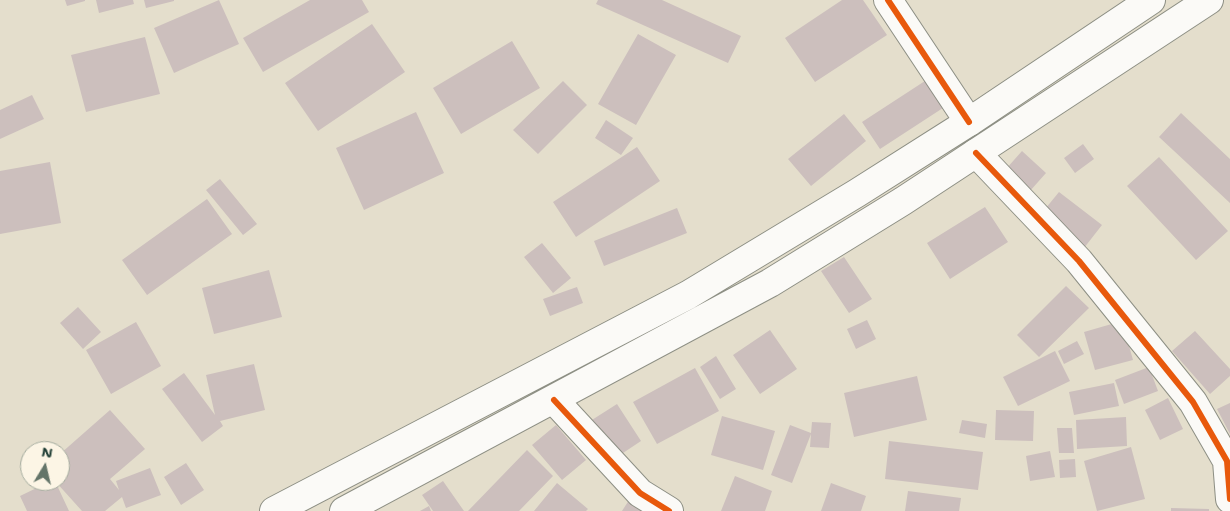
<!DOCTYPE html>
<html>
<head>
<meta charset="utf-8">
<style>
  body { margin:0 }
  #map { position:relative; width:1230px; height:511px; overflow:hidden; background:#e4decc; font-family:"Shantell Sans",sans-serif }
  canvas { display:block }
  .north { position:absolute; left:20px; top:441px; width:50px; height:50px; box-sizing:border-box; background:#fcf5e5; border:1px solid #a4ab9e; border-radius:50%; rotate:9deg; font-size:14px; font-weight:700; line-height:20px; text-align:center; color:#1f3d34 }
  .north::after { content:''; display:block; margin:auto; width:18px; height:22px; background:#647569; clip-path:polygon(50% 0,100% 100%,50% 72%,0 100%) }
</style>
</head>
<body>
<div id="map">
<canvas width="1230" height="511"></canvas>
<div class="north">N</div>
</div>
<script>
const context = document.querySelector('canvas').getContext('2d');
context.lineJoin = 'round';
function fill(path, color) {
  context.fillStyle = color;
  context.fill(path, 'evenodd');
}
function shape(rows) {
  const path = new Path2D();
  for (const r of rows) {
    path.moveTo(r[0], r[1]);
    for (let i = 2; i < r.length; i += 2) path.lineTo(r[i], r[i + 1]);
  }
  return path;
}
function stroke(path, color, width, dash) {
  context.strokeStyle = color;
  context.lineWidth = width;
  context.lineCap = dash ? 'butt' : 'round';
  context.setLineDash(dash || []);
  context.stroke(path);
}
fill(shape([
  [65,0,85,0,85,1,67,6],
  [96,0,133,0,134,4,99,13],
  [144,0,174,0,174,1,146,8],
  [219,0,239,44,174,73,154,28],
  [310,0,362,0,369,12,263,72,243,38],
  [598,0,662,0,741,36,728,63,596,4],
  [842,0,863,0,887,35,815,82,785,38],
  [372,24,405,72,318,131,285,83],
  [638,34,676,55,636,125,598,104],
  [145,37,160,94,86,112,71,55],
  [512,41,540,88,461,134,433,88],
  [928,79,946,106,880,149,862,122],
  [563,81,587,105,538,154,513,130],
  [32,95,44,119,0,139,0,110],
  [416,112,444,173,364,210,336,148],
  [1181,113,1230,159,1230,203,1159,137],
  [844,114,866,141,811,186,788,159],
  [606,120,633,138,621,155,595,138],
  [1083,144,1094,159,1075,173,1064,158],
  [637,147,660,181,576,237,553,202],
  [1022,151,1046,173,1030,191,1006,169],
  [1159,157,1228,231,1196,260,1127,186],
  [50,162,61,223,0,234,0,171],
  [220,179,257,224,243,235,206,190],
  [1059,192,1102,225,1084,248,1041,214],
  [207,199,232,234,147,295,122,260],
  [985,207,1008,242,950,279,927,243],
  [677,208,687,233,604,266,594,241],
  [542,243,571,278,553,293,524,257],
  [844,257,872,299,849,313,821,271],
  [269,270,282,317,214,334,202,288],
  [1066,286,1089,308,1039,357,1017,335],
  [577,287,583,303,550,316,543,299],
  [78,307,101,332,83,349,60,323],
  [867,320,876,339,856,349,847,329],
  [1122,321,1133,360,1095,370,1084,332],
  [136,322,161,366,111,394,86,350],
  [770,330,797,369,760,394,733,355],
  [1195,331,1230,369,1230,376,1210,394,1172,351],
  [1077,341,1084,354,1064,364,1058,351],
  [1055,351,1070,381,1018,406,1003,377],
  [716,356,736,389,720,399,700,367],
  [254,364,265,410,220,421,223,426,202,442,162,389,184,373,215,415,206,375],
  [1149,367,1158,391,1124,404,1115,380],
  [695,368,719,411,657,444,633,402],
  [917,376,927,420,854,437,844,393],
  [1114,383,1119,406,1074,415,1069,392],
  [1168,398,1183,429,1160,440,1145,410],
  [1230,403,1230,434,1217,409],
  [617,404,641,441,608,463,584,425],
  [110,410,145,449,110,479,119,490,116,481,150,468,161,495,126,508,122,497,105,511,82,511,55,481,60,481,60,454],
  [996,410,1034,411,1033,441,995,440],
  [722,416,775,431,763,470,711,455],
  [1126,417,1127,446,1077,449,1076,420],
  [962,420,987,424,985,438,959,433],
  [812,422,831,423,829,448,810,447,811,434,792,483,771,475,790,425,811,433],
  [556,425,586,460,562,480,532,445],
  [1057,428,1072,428,1074,453,1059,453],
  [889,441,983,452,978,490,885,479],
  [1131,447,1145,499,1097,511,1084,461],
  [527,450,553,476,519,511,468,511],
  [1050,451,1055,477,1030,481,1026,456],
  [1075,459,1076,477,1060,478,1059,460],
  [186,463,204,490,181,505,164,477],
  [735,476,772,491,765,511,721,511],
  [51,481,55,481,69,511,27,511,20,496],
  [443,481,464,511,433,511,422,495],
  [557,483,588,509,586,511,534,511],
  [831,483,866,496,861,511,821,511],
  [908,491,961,498,959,511,905,511],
  [631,497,653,511,622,511],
  [429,506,431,511,420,511],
  [1171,508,1209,509,1209,511,1171,511]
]), '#ccbfbd');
const minor = shape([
  [888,0,969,122],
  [976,153,1079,261,1193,402,1227,461,1230,499],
  [554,400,640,493,669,511]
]);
const major = shape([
  [274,511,688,295,857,193,969,122,1151,0],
  [344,511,770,283,903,201,1209,0]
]);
stroke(minor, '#8d8f84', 30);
stroke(major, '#8d8f84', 30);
stroke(minor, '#fbfaf7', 28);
stroke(major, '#fbfaf7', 28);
stroke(shape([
  [888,0,969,122],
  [976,153,1079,261,1193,402,1227,461,1230,499],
  [554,400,640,493,669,511]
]), '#e8590c', 6);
</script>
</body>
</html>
